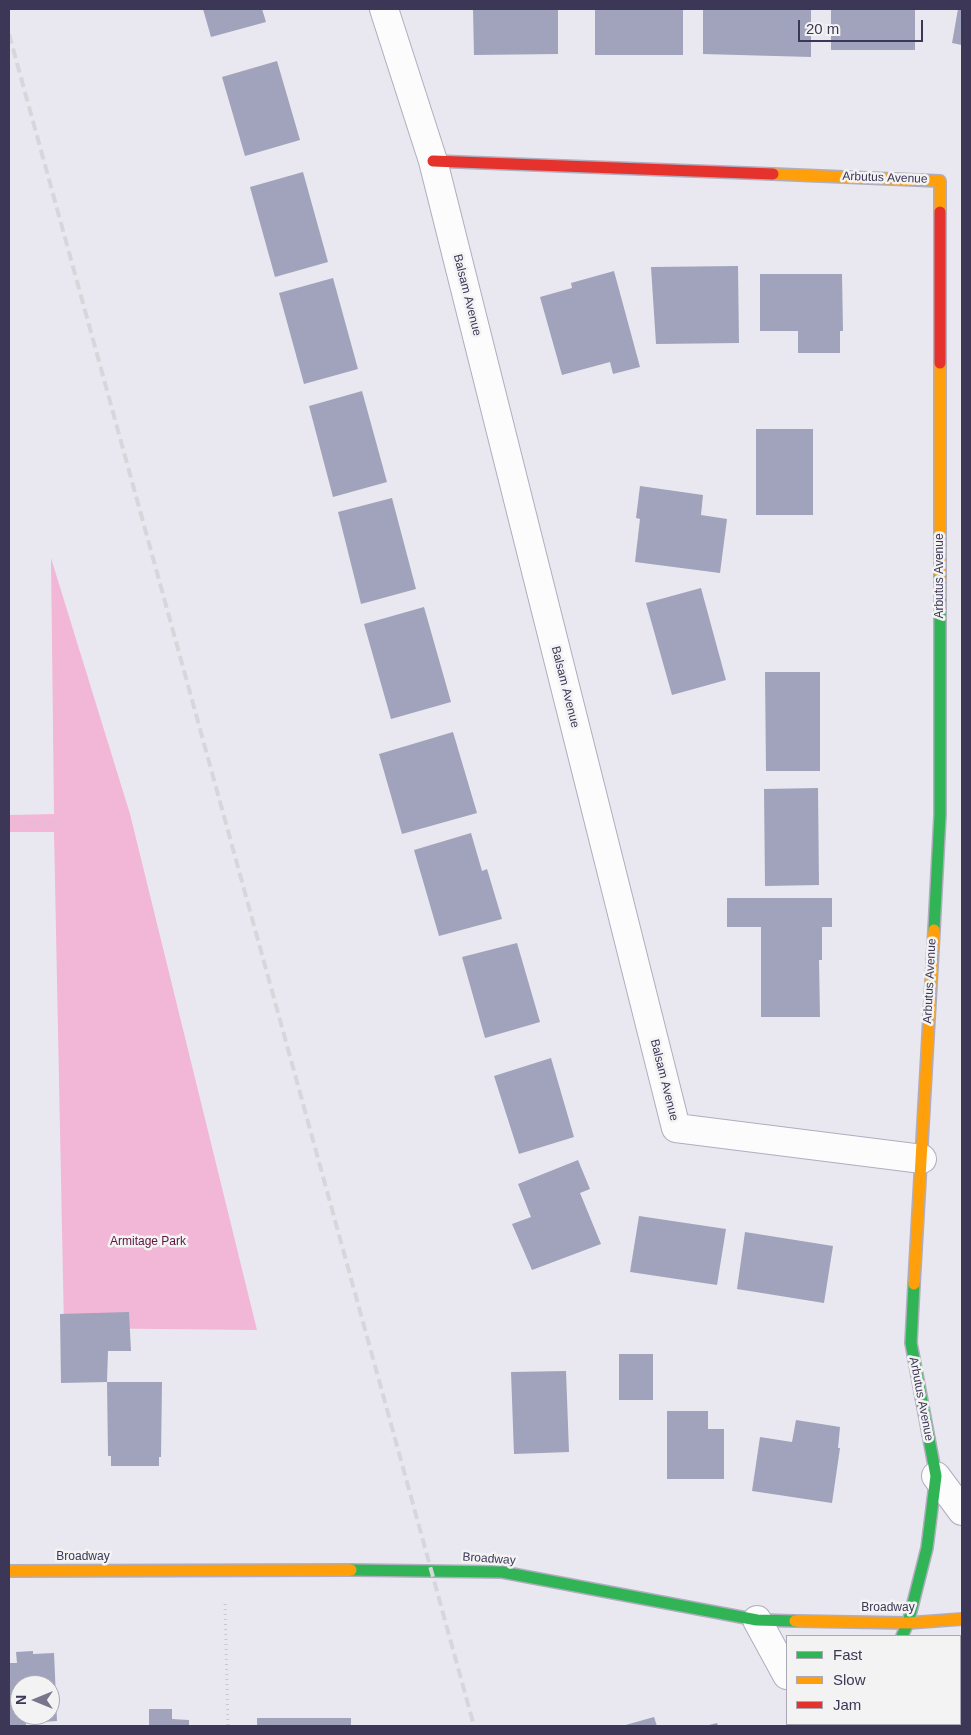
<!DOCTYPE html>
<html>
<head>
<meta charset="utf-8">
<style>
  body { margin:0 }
  #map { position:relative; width:971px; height:1735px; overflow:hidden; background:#e9e8f0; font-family:Helvetica,sans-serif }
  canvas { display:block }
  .frame { position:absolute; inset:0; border:10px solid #3c3757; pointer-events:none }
  .legend { position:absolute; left:786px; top:1635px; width:175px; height:90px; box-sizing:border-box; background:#f3f3f3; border:1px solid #aaa8b5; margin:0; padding:6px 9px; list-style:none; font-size:15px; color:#3c3757 }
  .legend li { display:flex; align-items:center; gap:10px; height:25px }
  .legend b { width:25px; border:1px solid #aaa8b5 }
  .north { position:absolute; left:10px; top:1675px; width:50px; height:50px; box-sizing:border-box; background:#f3f3f3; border:1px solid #aaa8b5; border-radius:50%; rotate:270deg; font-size:14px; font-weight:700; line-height:20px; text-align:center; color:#3c3757 }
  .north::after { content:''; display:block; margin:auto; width:18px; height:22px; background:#79758d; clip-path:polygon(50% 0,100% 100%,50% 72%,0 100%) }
  .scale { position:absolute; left:798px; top:20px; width:125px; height:22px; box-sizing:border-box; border:2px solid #3c3757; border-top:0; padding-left:6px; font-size:15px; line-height:18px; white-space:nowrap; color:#3c3757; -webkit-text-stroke:4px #f3f3f3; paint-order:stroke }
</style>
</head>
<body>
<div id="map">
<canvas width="971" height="1735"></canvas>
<div class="frame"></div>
<ul class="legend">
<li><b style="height:6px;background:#30b455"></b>Fast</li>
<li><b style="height:6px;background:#ff9f0a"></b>Slow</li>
<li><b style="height:6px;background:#e5322d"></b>Jam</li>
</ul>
<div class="north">N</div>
<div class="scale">20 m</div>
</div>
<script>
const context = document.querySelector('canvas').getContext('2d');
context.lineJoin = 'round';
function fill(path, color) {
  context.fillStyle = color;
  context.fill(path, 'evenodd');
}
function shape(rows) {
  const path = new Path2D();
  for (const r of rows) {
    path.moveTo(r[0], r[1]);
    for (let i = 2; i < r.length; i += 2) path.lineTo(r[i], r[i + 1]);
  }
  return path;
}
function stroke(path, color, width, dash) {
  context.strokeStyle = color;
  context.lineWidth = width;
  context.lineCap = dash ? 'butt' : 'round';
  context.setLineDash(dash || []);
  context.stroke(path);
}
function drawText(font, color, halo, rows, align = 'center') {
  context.font = font + ' Helvetica,sans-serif';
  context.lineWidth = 5;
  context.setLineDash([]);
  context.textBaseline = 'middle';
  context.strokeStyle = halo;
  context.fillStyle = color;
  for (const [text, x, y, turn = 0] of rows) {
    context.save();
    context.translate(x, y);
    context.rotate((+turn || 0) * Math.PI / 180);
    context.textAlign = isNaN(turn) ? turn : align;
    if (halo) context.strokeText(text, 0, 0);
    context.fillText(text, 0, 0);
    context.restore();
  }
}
fill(shape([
  [51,558,130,814,257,1330,64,1328,54,832,9,832,9,815,54,814]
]), '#f2b7d6');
fill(shape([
  [203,9,262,9,266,22,211,37],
  [473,9,558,9,558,54,474,55],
  [595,9,683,9,683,55,595,55],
  [703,9,811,9,811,57,703,54],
  [831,9,915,9,915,50,831,50],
  [958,9,962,9,962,45,952,43],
  [277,61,300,140,245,156,222,77],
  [303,172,328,262,275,277,250,187],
  [738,266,739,343,656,344,651,267],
  [614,271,640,367,613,374,610,362,562,375,540,297,572,288,571,283],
  [760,274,842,274,843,331,840,331,840,353,798,353,798,331,760,331],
  [333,278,358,369,304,384,279,293],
  [362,391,387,482,333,497,309,406],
  [756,429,813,429,813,515,756,515],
  [640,486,703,495,701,515,727,519,720,573,635,562,640,519,636,518],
  [392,498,416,589,361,604,338,512],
  [701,588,726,680,672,695,646,603],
  [424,607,451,702,391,719,364,624],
  [765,672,820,672,820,771,766,771],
  [453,732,477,813,402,834,379,754],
  [818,788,819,885,765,886,764,789],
  [471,833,482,871,487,869,502,919,439,936,414,850],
  [727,898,832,898,832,927,822,927,822,960,819,960,820,1017,761,1017,761,927,727,927],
  [517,943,540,1022,485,1038,462,957],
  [551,1058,574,1137,519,1154,494,1076],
  [578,1160,590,1189,580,1193,601,1244,532,1270,512,1224,531,1217,518,1184],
  [639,1216,726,1229,717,1285,630,1272],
  [745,1232,833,1246,824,1303,737,1289],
  [129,1312,131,1351,108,1351,107,1382,162,1382,161,1457,159,1457,159,1466,111,1466,111,1456,108,1456,107,1382,61,1383,60,1314],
  [619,1354,653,1354,653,1400,619,1400],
  [566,1371,569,1452,514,1454,511,1372],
  [667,1411,708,1411,708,1429,724,1429,724,1479,667,1479],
  [796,1420,840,1427,838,1448,840,1448,832,1503,752,1491,760,1437,792,1442],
  [33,1651,33,1654,54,1653,57,1721,26,1723,26,1726,9,1726,9,1663,17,1663,16,1652],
  [20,1685,50,1685,50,1715,20,1715],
  [149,1709,172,1709,172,1719,189,1720,189,1726,149,1726],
  [654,1717,657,1726,622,1726],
  [257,1718,351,1718,351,1726,257,1726],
  [717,1723,718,1726,705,1726]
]), '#a0a3bb');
const street = shape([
  [384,9,433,161,676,1128,922,1159],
  [936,1476,962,1511],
  [757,1620,787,1675],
  [814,1724,815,1726],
  [862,1726,863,1724]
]);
const fast = shape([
  [934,930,940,815,940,574],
  [351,1570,502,1572,757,1620,795,1621],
  [902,1636,908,1623,927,1548,936,1476,911,1343,914,1284]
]);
const slow = shape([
  [773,174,940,181,940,212],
  [940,363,940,574],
  [914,1284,934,930],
  [9,1571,351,1570],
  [795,1621,908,1623,962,1619]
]);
const jam = shape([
  [433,161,773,174],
  [940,212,940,363]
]);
stroke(street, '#b0adbe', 30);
stroke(fast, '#b0adbe', 14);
stroke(slow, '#b0adbe', 14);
stroke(jam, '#b0adbe', 14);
stroke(shape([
  [9,823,56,823],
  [225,1604,228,1726]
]), '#c9c7cf', 3, [1, 4]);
stroke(street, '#fcfcfd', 28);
stroke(fast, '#30b455', 11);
stroke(slow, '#ff9f0a', 11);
stroke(jam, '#e5322d', 11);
stroke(shape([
  [9,34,474,1726]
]), '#d7d6db', 4, [10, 5]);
drawText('12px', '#3c3757', '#f3f3f3', [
  ["Arbutus Avenue",885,178,2],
  ["Balsam Avenue",467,295,76],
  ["Arbutus Avenue",940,576,-90],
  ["Balsam Avenue",565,687,76],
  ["Arbutus Avenue",930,981,-87],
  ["Balsam Avenue",664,1080,76],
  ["Arbutus Avenue",921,1399,79],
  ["Broadway",83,1557],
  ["Broadway",489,1559,4],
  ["Broadway",888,1608]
]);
drawText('12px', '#61153f', '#f3f3f3', [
  ["Armitage Park",148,1242]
]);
</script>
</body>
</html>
